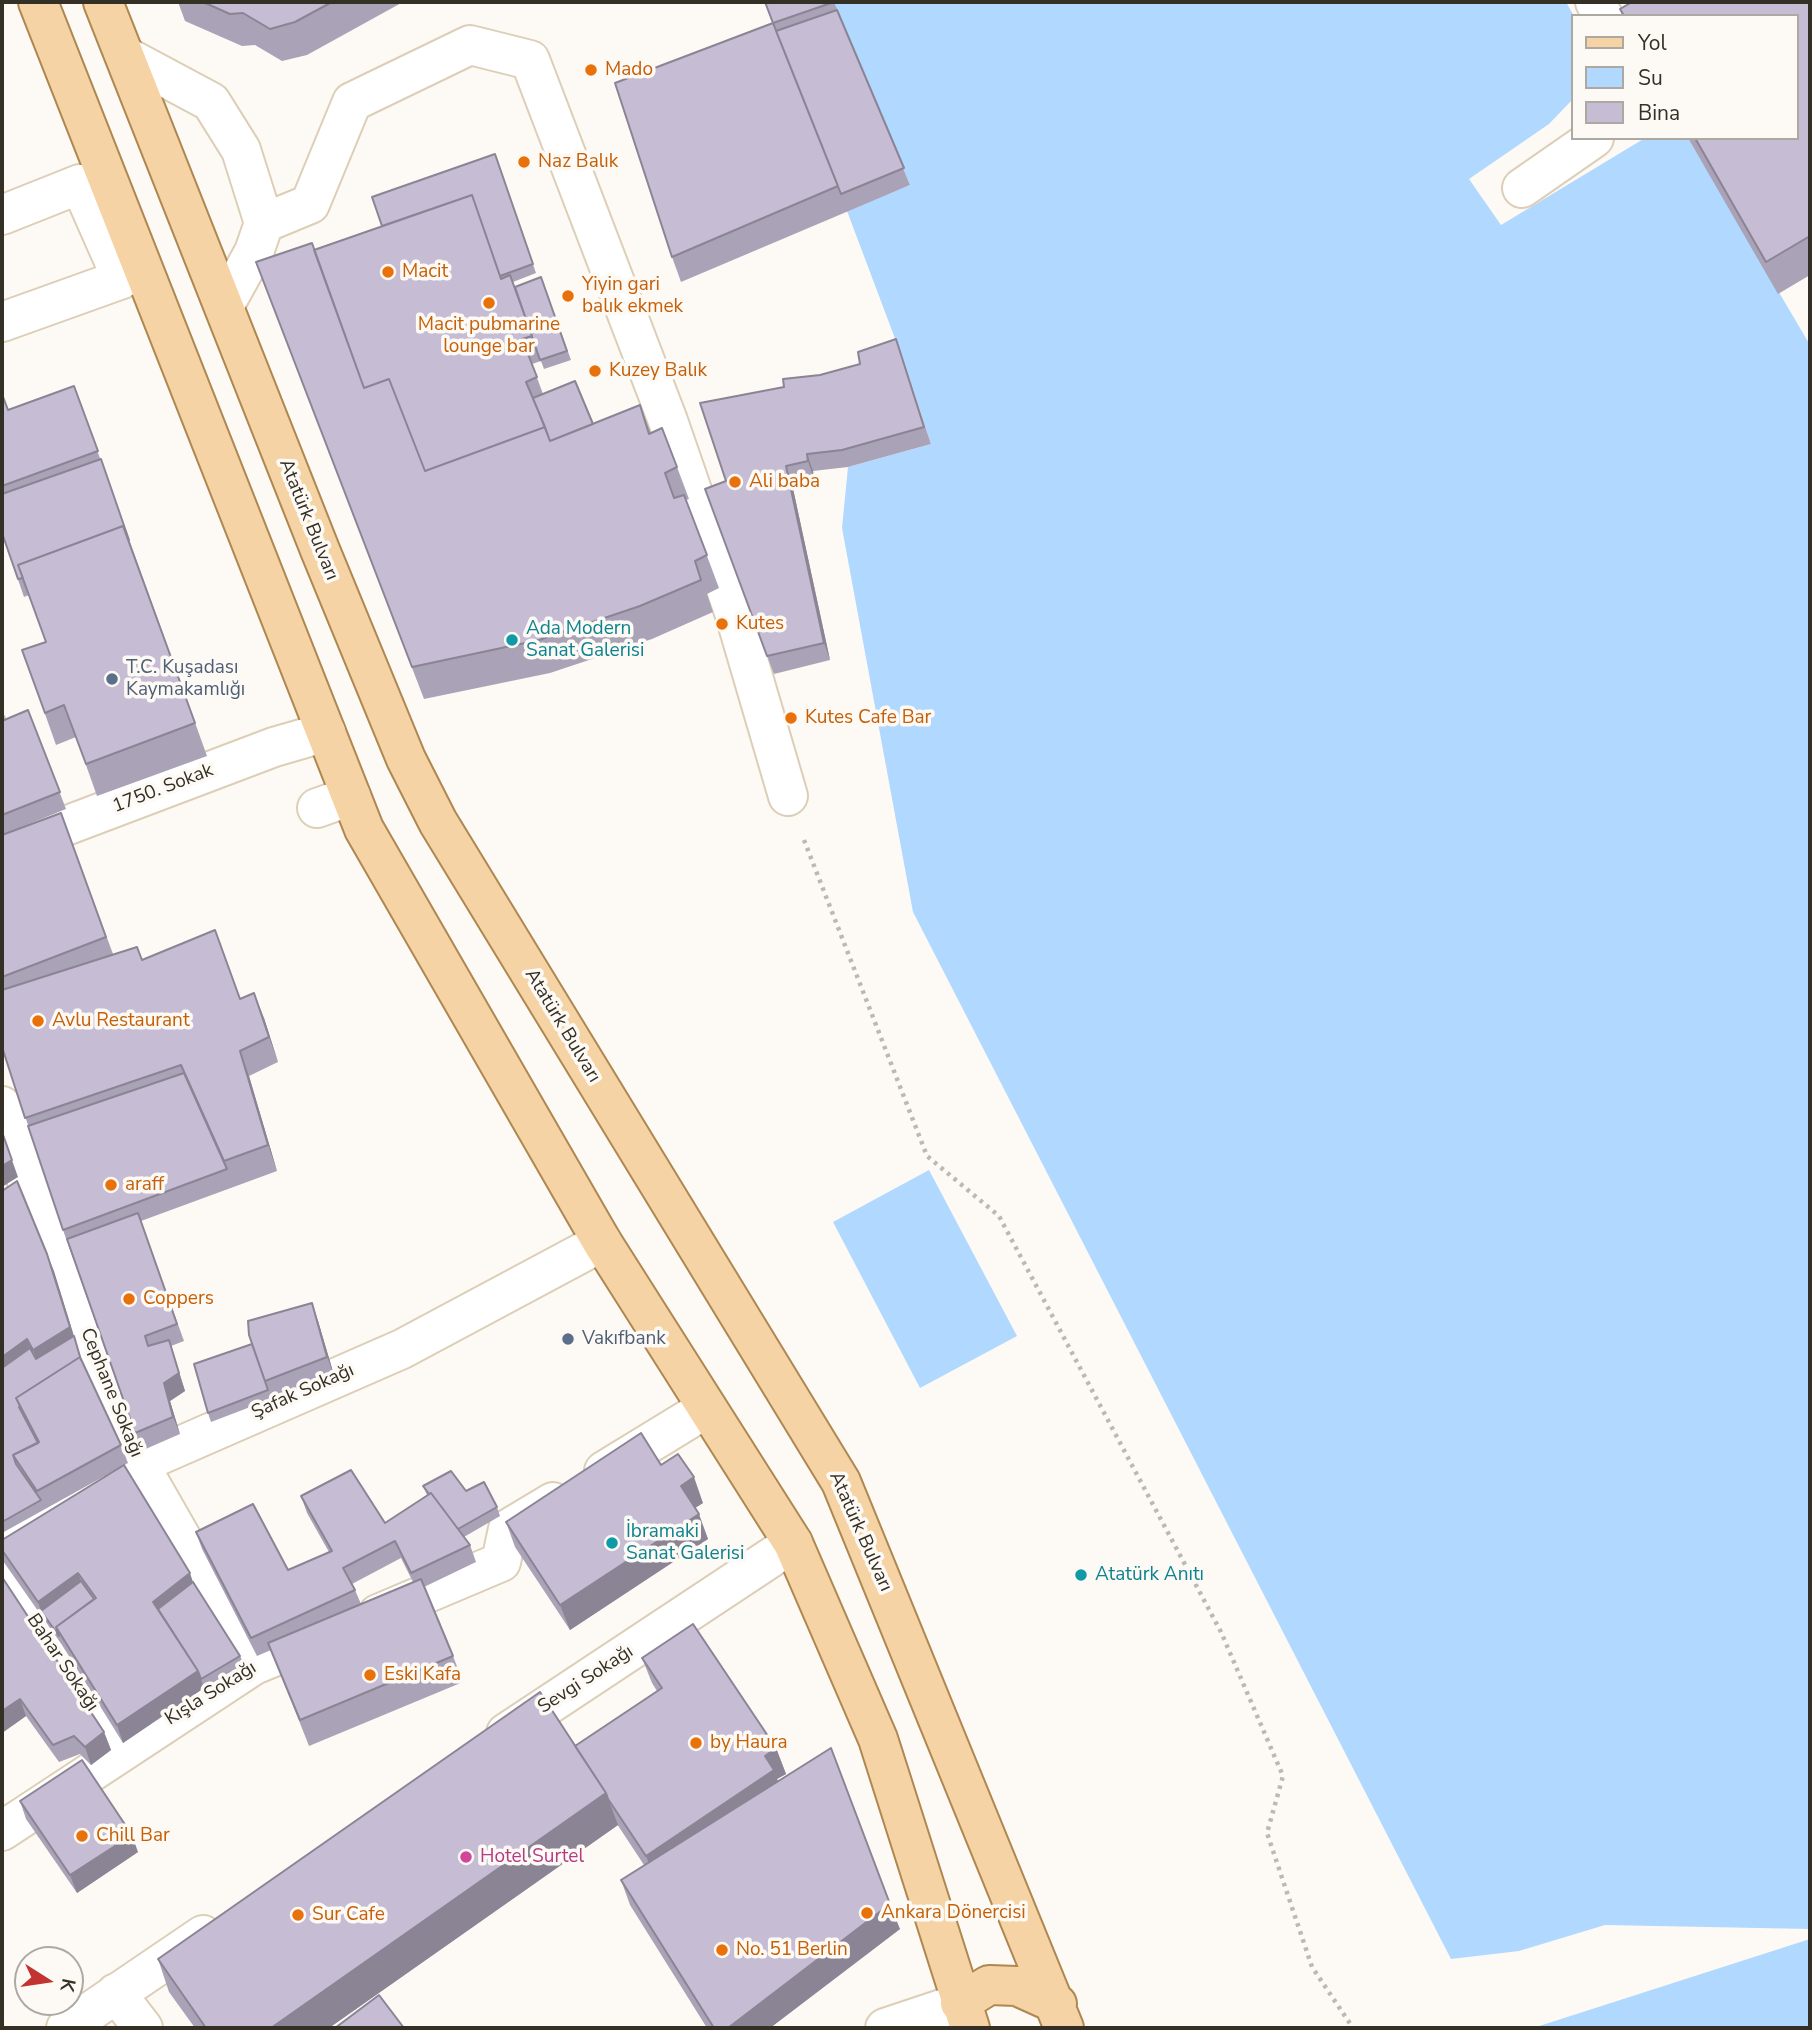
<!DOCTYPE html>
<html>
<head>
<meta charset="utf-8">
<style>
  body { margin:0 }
  #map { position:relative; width:1812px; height:2030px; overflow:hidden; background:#fdfaf5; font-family:"Nunito Sans",sans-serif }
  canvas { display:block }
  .frame { position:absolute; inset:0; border:4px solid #353026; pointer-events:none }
  .legend { position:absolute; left:1571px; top:14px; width:228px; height:126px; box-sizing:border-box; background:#fdfaf5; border:2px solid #ada9a2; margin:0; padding:9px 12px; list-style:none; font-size:21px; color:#353026 }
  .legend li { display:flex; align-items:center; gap:14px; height:35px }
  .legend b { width:35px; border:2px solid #ada9a2 }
  .north { position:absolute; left:14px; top:1946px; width:70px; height:70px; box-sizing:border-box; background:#fdfaf5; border:2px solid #ada9a2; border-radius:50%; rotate:102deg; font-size:19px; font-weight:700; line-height:28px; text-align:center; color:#353026 }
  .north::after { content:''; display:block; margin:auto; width:24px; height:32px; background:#c23432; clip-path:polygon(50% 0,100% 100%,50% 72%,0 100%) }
</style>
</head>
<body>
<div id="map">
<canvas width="1812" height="2030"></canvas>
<div class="frame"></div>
<ul class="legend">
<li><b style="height:9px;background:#f5d3a4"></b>Yol</li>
<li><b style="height:19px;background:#b1d8ff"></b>Su</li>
<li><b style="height:19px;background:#c6bcd4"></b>Bina</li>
</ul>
<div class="north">K</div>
</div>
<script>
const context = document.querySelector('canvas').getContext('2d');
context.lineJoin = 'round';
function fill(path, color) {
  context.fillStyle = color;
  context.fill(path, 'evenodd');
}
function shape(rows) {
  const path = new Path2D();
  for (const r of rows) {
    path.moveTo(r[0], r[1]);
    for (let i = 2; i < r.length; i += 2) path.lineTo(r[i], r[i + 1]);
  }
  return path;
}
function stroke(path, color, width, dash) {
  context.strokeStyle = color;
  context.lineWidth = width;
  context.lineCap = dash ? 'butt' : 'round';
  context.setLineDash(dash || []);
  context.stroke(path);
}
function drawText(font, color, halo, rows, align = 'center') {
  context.font = font + ' "Nunito Sans",sans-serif';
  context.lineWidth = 7;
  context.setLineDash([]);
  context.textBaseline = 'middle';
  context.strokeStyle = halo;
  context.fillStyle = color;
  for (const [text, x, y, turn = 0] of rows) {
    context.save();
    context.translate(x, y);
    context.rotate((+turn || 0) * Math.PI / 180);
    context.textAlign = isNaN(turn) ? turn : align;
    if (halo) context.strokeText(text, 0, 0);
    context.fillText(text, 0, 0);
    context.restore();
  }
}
fill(shape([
  [833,2,1566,2,1574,16,1572,100,1549,124,1469,179,1501,225,1645,138,1688,138,1810,345,1810,1929,1605,1925,1519,1951,1451,1959,913,912,842,528,848,467,931,444,902,357,847,211,910,185],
  [929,1170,1017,1336,920,1388,833,1222],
  [1810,1939,1810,2028,1533,2028]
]), '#b1d8ff');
const minor = shape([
  [1595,2,1603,16],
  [125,56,211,102,241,150,264,223,254,252,224,306],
  [1522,188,1594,138],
  [2,215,80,184,122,279,2,322],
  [264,223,310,204,352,102,470,45,530,60,668,421,734,612,788,796],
  [317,808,351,796],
  [2,850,274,747,326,732],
  [2,1106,28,1184,139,1464,254,1665],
  [604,1471,707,1408],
  [2,1540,139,1464,402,1349,602,1242],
  [2,1575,122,1751],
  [378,1614,501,1562,508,1529,553,1502],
  [506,1733,793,1543],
  [2,1831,254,1665,322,1637],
  [116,1993,143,2028],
  [66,2028,203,1935],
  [885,2028,960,2003]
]);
const major = shape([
  [38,2,364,829,602,1242,793,1543,878,1739,970,2028],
  [103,2,320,550,406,759,438,822,841,1482,1064,2028],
  [960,2003,989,1985,1017,1986,1057,2004]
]);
stroke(minor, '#ddcfb7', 42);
stroke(major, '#ae8751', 42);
stroke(shape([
  [2,718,9,714],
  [804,840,927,1156,999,1216,1221,1632,1283,1776,1267,1833,1312,1967,1353,2028]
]), '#bdb9b2', 4.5, [3.5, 5]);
stroke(minor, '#fff', 38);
stroke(major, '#f5d3a4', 38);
fill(shape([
  [178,2,403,2,307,55,282,61,255,45,242,46,185,21],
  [834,2,910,185,681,282,672,257,773,23],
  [1810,2,1810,275,1778,294,1688,138,1796,138,1796,16,1623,16,1620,9],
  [495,154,536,273,513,282,515,287,541,277,571,360,544,369,539,356,541,361,532,364,543,394,593,424,640,405,651,433,677,467,689,499,686,500,719,588,707,594,713,612,652,639,550,673,424,699,256,262,314,250,382,226],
  [902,357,931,444,848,467,813,471,814,479,792,484,830,660,774,674,705,489,726,481,784,387,820,375],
  [74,386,207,756,97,796,76,737,56,745,34,683,46,642,29,595,24,597,2,533,2,394,8,410],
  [28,710,66,809,2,835,2,721],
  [61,813,113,954,142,960,240,999,264,1018,278,1062,249,1076,277,1171,141,1221,184,1341,171,1346,185,1391,170,1401,180,1434,141,1451,63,1230,2,1047,2,835],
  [2,1191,47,1254,82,1363,121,1445,128,1463,2,1533],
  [318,1321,334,1375,211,1422,208,1413],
  [661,1465,703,1503,695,1508,708,1539,570,1630,515,1547,506,1522],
  [423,1486,466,1491,497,1507,500,1516,464,1537,470,1545,476,1562,424,1587,453,1656,463,1682,309,1746,271,1650,257,1656,202,1549,196,1532,288,1570,329,1552,307,1513,301,1496,385,1523,427,1495],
  [401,1558,413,1582,361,1604,355,1590,352,1584],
  [2,1540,193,1582,240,1656,244,1664,204,1688,123,1743,62,1645,3,1561,2,1557],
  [2,1577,104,1732,111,1750,91,1765,80,1754,59,1762,26,1716,2,1733],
  [642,1658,776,1748,786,1774,777,1779,778,1781,900,1929,770,2028,707,2028,630,1905,621,1880,644,1865,617,1824,618,1825,329,2028,195,2028,169,1992,158,1959,575,1746,657,1691,652,1683],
  [20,1801,138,1852,77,1893,26,1819]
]), '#aaa2b6');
fill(shape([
  [807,454,813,471,814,479,808,461],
  [786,466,792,484,830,660,824,643],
  [254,993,264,1018,278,1062,269,1037],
  [240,1051,249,1076,277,1171,268,1145],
  [2,1132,18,1177,2,1187],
  [47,1254,54,1271,86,1375,40,1368,33,1350],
  [312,1303,318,1321,334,1375,327,1357],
  [27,1339,34,1357,2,1379,2,1357],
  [169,1340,185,1391,170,1401,180,1434,173,1417,164,1383],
  [694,1477,703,1503,690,1511,681,1486],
  [699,1514,708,1539,570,1630,560,1605],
  [78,1573,85,1590,41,1611,38,1602],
  [190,1573,196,1591,161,1618,153,1602],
  [198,1671,204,1688,123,1743,117,1725],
  [20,1699,26,1716,2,1733,2,1711],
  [104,1732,111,1750,91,1765,85,1747],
  [776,1748,786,1774,777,1779,783,1795,656,1882,646,1856,765,1756],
  [606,1793,618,1825,329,2028,271,2028],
  [132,1835,138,1852,77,1893,70,1875],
  [890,1904,900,1929,770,2028,728,2028]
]), '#8b8494');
const building = shape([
  [203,2,332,2,295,22,270,29,243,13,230,14,203,2],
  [765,2,834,2,773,23,838,186,672,257,615,83,773,23,765,2],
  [1632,2,1810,2,1810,236,1766,262,1695,138,1796,138,1796,16,1624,16,1620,9,1632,2],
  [837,10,904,168,841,194,776,31,837,10],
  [495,154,533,264,500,276,472,195,382,226,372,197,495,154],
  [472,195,501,279,510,275,532,336,522,339,537,377,526,382,545,427,425,471,389,379,364,388,314,250,472,195],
  [312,243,364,388,389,379,425,471,545,427,550,441,640,405,649,434,662,428,677,467,665,473,674,498,684,495,707,555,695,561,701,580,640,606,539,640,412,667,256,262,312,243],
  [541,277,567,351,540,360,515,287,541,277],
  [896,339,924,427,842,450,807,454,808,461,786,466,824,643,767,656,705,489,726,481,700,403,784,387,783,379,820,375,860,364,858,352,896,339],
  [575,381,593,424,550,441,533,398,575,381],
  [74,386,98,451,2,486,2,394,8,410,74,386],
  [101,459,129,540,123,526,18,565,23,578,18,579,2,533,2,494,101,459],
  [123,526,195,723,86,764,64,705,45,713,22,650,46,642,18,565,123,526],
  [28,710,60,792,2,815,2,721,28,710],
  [61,813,106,937,2,977,2,835,61,813],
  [215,930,240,999,254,993,269,1037,240,1051,268,1145,224,1161,181,1065,25,1118,2,1047,2,990,137,947,142,960,215,930],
  [184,1073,227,1169,63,1230,28,1126,184,1073],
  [2,1132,12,1160,2,1166,2,1132],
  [17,1181,47,1254,70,1327,33,1350,27,1339,2,1357,2,1191,17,1181],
  [138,1213,177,1324,145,1336,148,1346,169,1340,179,1373,164,1383,173,1417,135,1433,67,1239,138,1213],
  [312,1303,327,1357,265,1381,249,1335,248,1321,312,1303],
  [74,1336,81,1360,80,1357,16,1398,20,1406,19,1407,38,1443,13,1455,16,1464,41,1500,2,1522,2,1368,30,1348,36,1359,74,1336],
  [252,1344,268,1390,208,1413,194,1364,252,1344],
  [80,1357,121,1445,37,1491,13,1455,39,1442,16,1398,80,1357],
  [641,1433,661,1465,678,1454,694,1477,681,1486,699,1514,560,1605,506,1522,641,1433],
  [124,1465,190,1573,153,1602,198,1671,117,1725,56,1627,96,1598,78,1573,38,1602,2,1550,2,1540,124,1465],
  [351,1470,385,1523,431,1493,470,1545,411,1573,395,1541,343,1568,355,1590,251,1638,196,1532,253,1504,288,1570,332,1551,301,1496,351,1470],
  [451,1471,466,1491,484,1482,497,1507,458,1529,431,1493,429,1494,423,1486,451,1471],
  [2,1577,104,1732,85,1747,74,1736,53,1745,20,1699,2,1711,2,1577],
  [421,1579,453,1656,300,1720,268,1643,421,1579],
  [81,1581,94,1599,56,1627,59,1636,41,1611,81,1581],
  [193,1582,240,1656,201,1679,198,1671,158,1609,193,1582],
  [693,1624,776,1748,765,1756,774,1770,646,1856,608,1799,606,1793,575,1746,662,1688,642,1658,693,1624],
  [540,1692,606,1793,271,2028,206,2028,158,1959,540,1692],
  [831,1748,890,1904,728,2028,714,2028,621,1880,831,1748],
  [82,1760,132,1835,70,1875,20,1801,82,1760],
  [379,1995,404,2028,335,2028,379,1995]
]);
fill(building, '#c6bcd4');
stroke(building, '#8b8494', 2);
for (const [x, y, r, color] of [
  [591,70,7,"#e8710a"],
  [524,162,7,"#e8710a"],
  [388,272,7,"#e8710a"],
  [568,296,7,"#e8710a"],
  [489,303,7,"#e8710a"],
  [595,371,7,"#e8710a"],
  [735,482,7,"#e8710a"],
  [722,624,7,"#e8710a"],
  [512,640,7,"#0f9aa8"],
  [112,679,7,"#5c6f8a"],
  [791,718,7,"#e8710a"],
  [38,1021,7,"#e8710a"],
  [111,1185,7,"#e8710a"],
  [129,1299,7,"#e8710a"],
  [568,1339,7,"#5c6f8a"],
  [612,1543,7,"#0f9aa8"],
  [1081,1575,7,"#0f9aa8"],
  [370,1675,7,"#e8710a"],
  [696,1743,7,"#e8710a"],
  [82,1836,7,"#e8710a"],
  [466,1857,7,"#d1479c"],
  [867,1913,7,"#e8710a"],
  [298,1915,7,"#e8710a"],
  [722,1950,7,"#e8710a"]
]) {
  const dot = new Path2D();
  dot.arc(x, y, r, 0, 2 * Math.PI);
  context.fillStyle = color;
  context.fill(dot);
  stroke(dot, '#fdfaf5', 2.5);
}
drawText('19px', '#c56008', '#fdfaf5', [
  ["Mado",605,70],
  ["Naz Balık",538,162],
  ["Macit",402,272],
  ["Yiyin gari",582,285],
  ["balık ekmek",582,307],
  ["Macit pubmarine",489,325,"center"],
  ["lounge bar",489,347,"center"],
  ["Kuzey Balık",609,371],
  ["Ali baba",749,482],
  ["Kutes",736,624],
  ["Kutes Cafe Bar",805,718],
  ["Avlu Restaurant",52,1021],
  ["araff",125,1185],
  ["Coppers",143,1299],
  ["Eski Kafa",384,1675],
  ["by Haura",710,1743],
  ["Chill Bar",96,1836],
  ["Ankara Dönercisi",881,1913],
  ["Sur Cafe",312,1915],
  ["No. 51 Berlin",736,1950]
], 'left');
drawText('19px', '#353026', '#fdfaf5', [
  ["Atatürk Bulvarı",308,520,68],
  ["1750. Sokak",163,789,-21],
  ["Atatürk Bulvarı",562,1026,59],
  ["Şafak Sokağı",303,1392,-24],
  ["Cephane Sokağı",111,1393,68],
  ["Atatürk Bulvarı",860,1532,66],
  ["Bahar Sokağı",62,1663,56],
  ["Sevgi Sokağı",586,1680,-33],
  ["Kışla Sokağı",211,1694,-32]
]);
drawText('19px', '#0d838f', '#fdfaf5', [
  ["Ada Modern",526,629],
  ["Sanat Galerisi",526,651],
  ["İbramaki",626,1532],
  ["Sanat Galerisi",626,1554],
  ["Atatürk Anıtı",1095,1575]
], 'left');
drawText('19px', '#4e5e75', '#fdfaf5', [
  ["T.C. Kuşadası",126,668],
  ["Kaymakamlığı",126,690],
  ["Vakıfbank",582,1339]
], 'left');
drawText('19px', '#b23c85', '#fdfaf5', [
  ["Hotel Surtel",480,1857]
], 'left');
</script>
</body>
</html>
